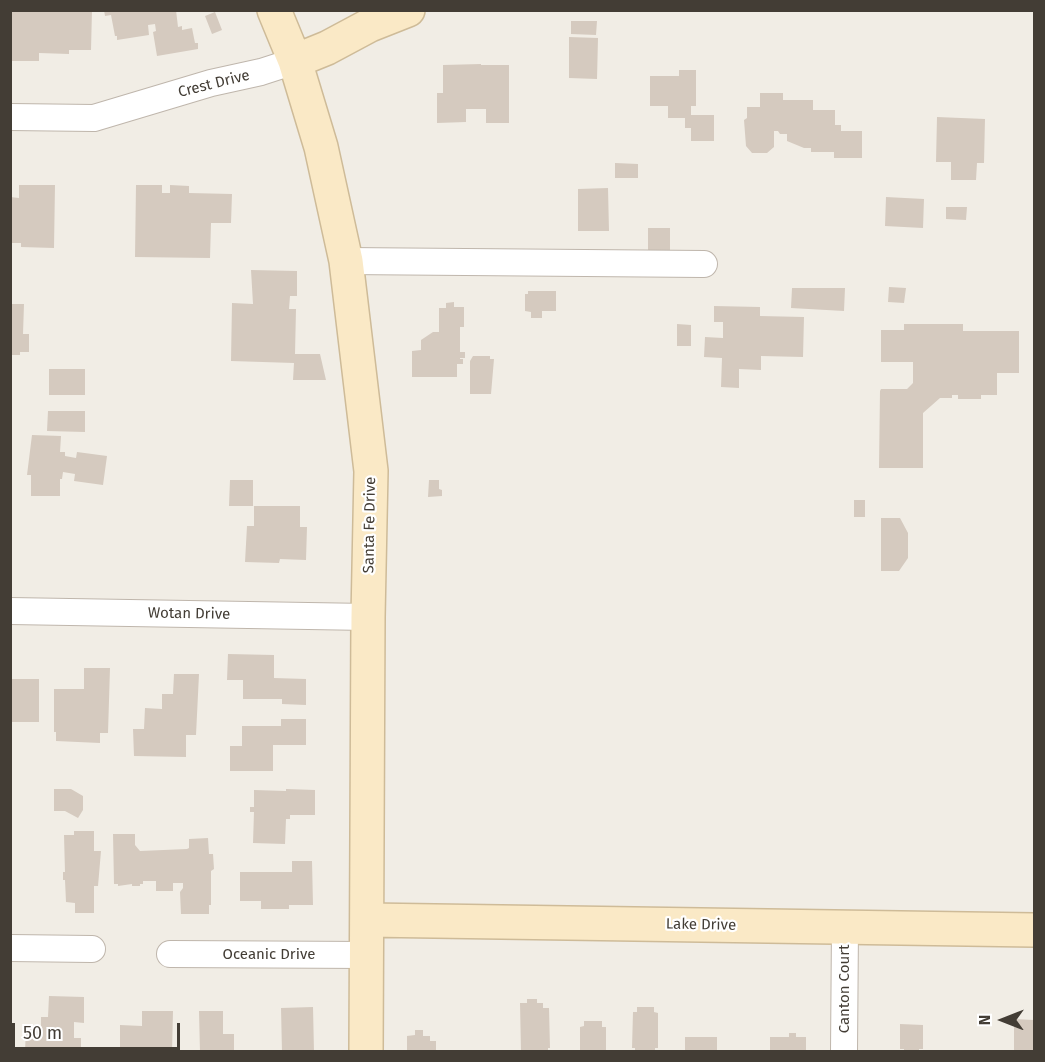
<!DOCTYPE html>
<html>
<head>
<meta charset="utf-8">
<style>
  body { margin:0 }
  #map { position:relative; width:1045px; height:1062px; overflow:hidden; background:#f1ede5; font-family:"Fira Sans",sans-serif }
  canvas { display:block }
  .frame { position:absolute; inset:0; border:12px solid #433d35; pointer-events:none }
  .north { position:absolute; left:973px; top:990px; width:60px; height:60px; -webkit-text-stroke:4px #fff; paint-order:stroke; rotate:270deg; font-size:16px; font-weight:700; line-height:24px; text-align:center; color:#433d35 }
  .north::after { content:''; display:block; margin:auto; width:21px; height:27px; background:#433d35; clip-path:polygon(50% 0,100% 100%,50% 72%,0 100%) }
  .scale { position:absolute; left:12px; top:1023px; width:168px; height:27px; box-sizing:border-box; border:3px solid #433d35; border-top:0; padding-left:8px; font-size:18px; line-height:21px; white-space:nowrap; color:#433d35; -webkit-text-stroke:4px #fff; paint-order:stroke }
</style>
</head>
<body>
<div id="map">
<canvas width="1045" height="1062"></canvas>
<div class="frame"></div>
<div class="north">N</div>
<div class="scale">50 m</div>
</div>
<script>
const context = document.querySelector('canvas').getContext('2d');
context.lineJoin = 'round';
function fill(path, color) {
  context.fillStyle = color;
  context.fill(path, 'evenodd');
}
function shape(rows) {
  const path = new Path2D();
  for (const r of rows) {
    path.moveTo(r[0], r[1]);
    for (let i = 2; i < r.length; i += 2) path.lineTo(r[i], r[i + 1]);
  }
  return path;
}
function stroke(path, color, width, dash) {
  context.strokeStyle = color;
  context.lineWidth = width;
  context.lineCap = dash ? 'butt' : 'round';
  context.setLineDash(dash || []);
  context.stroke(path);
}
function drawText(font, color, halo, rows, align = 'center') {
  context.font = font + ' "Fira Sans",sans-serif';
  context.lineWidth = 4.5;
  context.setLineDash([]);
  context.textBaseline = 'middle';
  context.strokeStyle = halo;
  context.fillStyle = color;
  for (const [text, x, y, turn = 0] of rows) {
    context.save();
    context.translate(x, y);
    context.rotate((+turn || 0) * Math.PI / 180);
    context.textAlign = isNaN(turn) ? turn : align;
    if (halo) context.strokeText(text, 0, 0);
    context.fillText(text, 0, 0);
    context.restore();
  }
}
fill(shape([
  [10,10,92,10,91,50,69,50,69,54,39,53,39,61,10,61],
  [104,10,176,10,178,27,182,26,182,30,192,28,195,43,198,43,198,49,157,56,153,32,156,31,155,24,148,25,149,35,117,40,117,36,115,36,111,15,105,16],
  [215,12,222,30,212,34,205,16],
  [571,21,597,21,596,35,571,34],
  [569,37,598,38,597,79,569,78],
  [481,64,481,65,509,65,509,123,486,123,486,109,466,109,466,122,437,123,437,93,443,93,443,65],
  [679,70,696,70,696,106,691,106,691,115,714,115,714,141,691,141,691,128,685,128,685,118,668,118,668,106,650,106,650,76,679,76],
  [760,93,783,93,783,100,813,100,813,110,835,110,835,125,841,125,841,131,862,131,862,158,834,158,834,152,811,152,811,148,804,148,787,141,787,134,780,134,778,131,774,131,774,147,767,153,752,153,746,146,744,120,747,118,747,107,760,107],
  [937,117,985,119,984,163,977,163,976,180,951,180,951,162,936,162],
  [615,163,638,164,638,178,615,178],
  [19,185,55,185,54,248,21,247,21,243,10,243,10,197,19,198],
  [136,185,162,185,162,193,170,193,170,185,189,186,189,193,232,194,231,223,211,223,210,258,135,257],
  [608,188,609,231,578,231,578,189],
  [886,197,924,199,923,228,885,226],
  [946,207,967,207,966,220,946,219],
  [648,228,670,228,670,250,648,250],
  [251,270,297,271,297,296,290,296,289,309,296,309,295,354,320,354,326,380,293,380,294,363,231,361,232,303,253,304],
  [889,287,906,288,904,303,888,302],
  [792,288,845,288,844,311,791,308],
  [528,291,556,291,556,311,542,311,542,318,531,318,531,312,525,311,525,294,528,294],
  [454,302,454,307,464,307,464,327,460,327,460,352,465,352,465,358,460,358,460,359,463,359,463,364,457,364,457,377,412,377,412,351,421,350,421,340,433,332,439,332,439,308,446,308,446,303],
  [10,304,24,304,23,334,29,334,29,352,20,352,20,355,10,355],
  [714,306,760,307,760,316,804,317,803,357,761,356,761,370,739,369,739,388,721,387,722,358,704,357,705,337,723,338,723,322,714,322],
  [677,324,691,325,691,346,677,346],
  [904,324,963,324,963,331,1019,331,1019,373,997,373,997,395,981,395,981,399,958,399,958,395,952,395,952,398,940,398,923,413,923,468,879,468,880,391,881,389,907,389,913,383,913,362,881,362,881,330,904,330],
  [473,356,490,356,490,359,494,359,491,394,470,394,470,361],
  [49,369,85,369,85,395,49,395],
  [48,411,85,411,85,432,47,431],
  [32,435,61,436,60,452,65,452,65,456,76,458,77,452,107,456,103,485,74,481,75,474,63,472,62,479,60,479,60,496,31,496,31,475,27,475],
  [230,480,253,480,253,506,229,506],
  [429,480,439,480,439,489,442,490,442,496,428,497],
  [854,500,865,500,865,517,854,517],
  [254,506,300,506,300,527,307,527,306,560,280,559,279,563,245,562,247,526,254,526],
  [881,518,900,518,908,533,908,558,899,571,881,571],
  [228,654,274,655,274,678,306,679,306,705,282,704,282,699,243,699,243,680,227,680],
  [84,668,110,668,108,733,100,733,100,743,56,741,56,732,54,732,54,689,84,689],
  [174,674,199,674,196,735,186,735,186,757,134,756,133,729,144,729,145,708,162,709,162,694,173,694],
  [10,679,39,679,39,722,10,722],
  [281,719,306,719,306,745,273,745,273,771,230,771,230,746,242,746,242,726,281,726],
  [54,789,71,789,83,796,83,810,78,818,65,811,54,811],
  [286,789,315,790,315,815,290,815,290,819,286,819,285,844,253,843,254,812,250,812,250,807,254,807,254,790,286,791],
  [74,831,94,831,94,851,101,851,98,886,94,886,94,913,75,913,75,903,66,902,65,880,63,880,63,872,65,872,64,835,74,835],
  [113,834,135,834,135,845,140,851,187,849,189,848,189,839,208,838,209,854,213,854,214,869,211,871,211,905,209,905,209,914,181,914,180,892,183,888,183,883,173,883,173,891,156,891,156,881,143,881,143,884,140,884,140,886,132,886,132,884,118,886,118,884,114,884],
  [292,861,312,861,313,905,289,905,289,909,261,909,261,901,240,901,240,872,292,872],
  [49,996,84,997,84,1023,74,1022,74,1038,81,1038,81,1049,74,1049,74,1052,25,1052,26,1027,41,1027,41,1017,48,1017],
  [527,999,537,999,537,1003,543,1003,543,1008,549,1008,550,1048,548,1048,548,1052,521,1052,520,1003,527,1003],
  [313,1007,314,1052,282,1052,281,1008],
  [637,1007,654,1007,654,1012,658,1013,658,1048,655,1048,655,1052,635,1052,635,1048,632,1048,633,1012,637,1012],
  [142,1011,173,1011,172,1052,120,1052,120,1025,142,1026],
  [199,1011,223,1011,223,1034,234,1034,234,1052,200,1052],
  [1014,1019,1034,1020,1034,1052,1014,1052],
  [584,1021,602,1021,602,1027,606,1027,606,1052,580,1052,580,1027,584,1026],
  [900,1024,923,1025,923,1049,919,1049,919,1052,904,1052,904,1049,900,1049],
  [415,1030,423,1030,423,1036,430,1036,430,1041,436,1041,436,1052,407,1052,407,1036,415,1035],
  [789,1033,796,1033,796,1037,806,1037,806,1052,770,1052,770,1037,789,1037],
  [685,1037,717,1037,717,1052,685,1052]
]), '#d5cabf');
const street = shape([
  [10,117,94,118,211,83,261,72,295,61],
  [346,261,704,264],
  [10,611,368,617],
  [10,948,92,949],
  [170,954,368,955],
  [844,1052,845,927]
]);
const secondary = shape([
  [274,10,295,61,321,147,346,261,371,471,368,617,366,1052],
  [295,61,327,48,370,25,408,10],
  [368,920,1034,930]
]);
stroke(street, '#bfb6ac', 28);
stroke(secondary, '#cebb98', 36);
stroke(street, '#fff', 26);
stroke(secondary, '#fae9c6', 33);
drawText('15px', '#433d35', '#fff', [
  ["Crest Drive",214,84,-14],
  ["Santa Fe Drive",370,525,-89],
  ["Wotan Drive",189,614,1],
  ["Lake Drive",701,925,1],
  ["Oceanic Drive",269,955],
  ["Canton Court",845,989,-90]
]);
</script>
</body>
</html>
